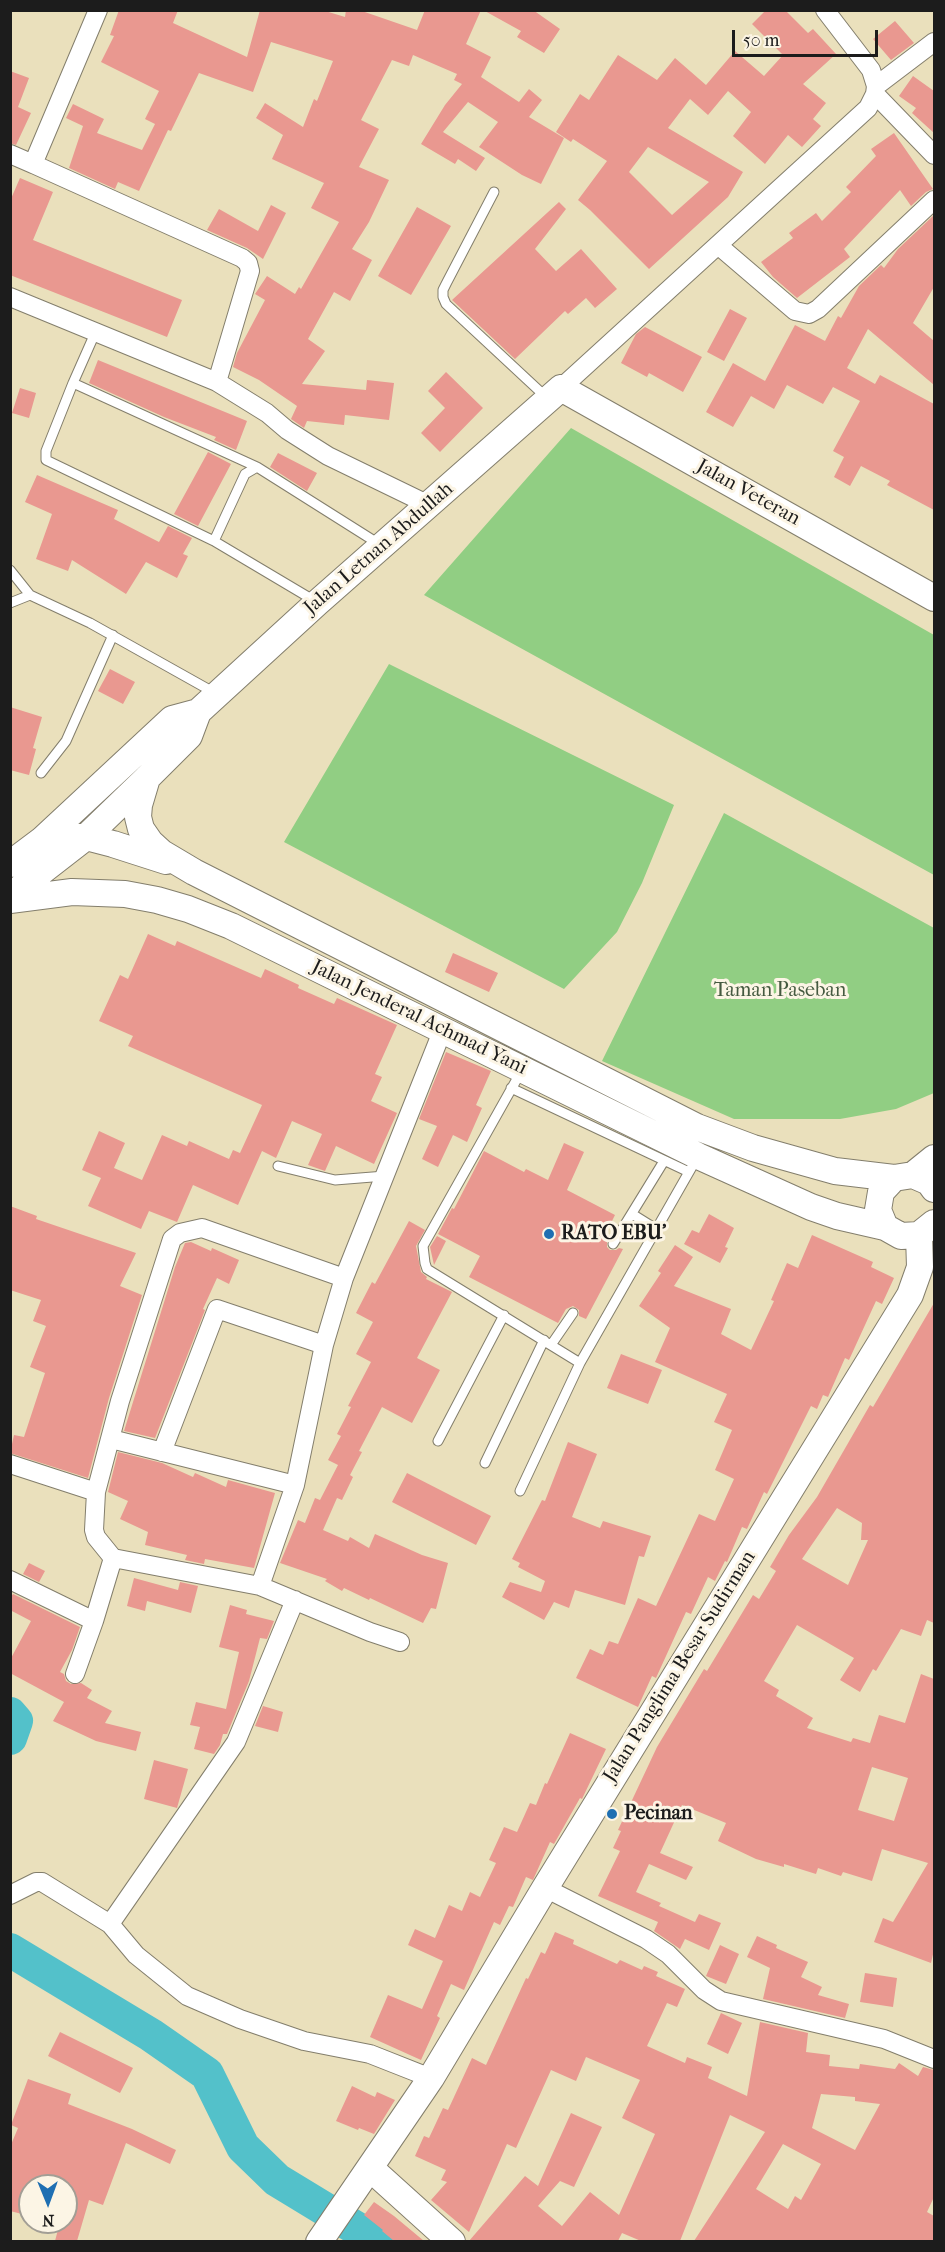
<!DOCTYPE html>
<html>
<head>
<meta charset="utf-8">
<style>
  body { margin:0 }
  #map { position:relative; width:945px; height:2252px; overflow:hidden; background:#eae0bc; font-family:"IM FELL French Canon",serif }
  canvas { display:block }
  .frame { position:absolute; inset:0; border:12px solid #1c1c1c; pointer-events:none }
  .north { position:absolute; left:18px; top:2174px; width:60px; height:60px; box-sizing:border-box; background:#fcf5e5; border:2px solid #a29e95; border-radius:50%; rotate:179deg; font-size:16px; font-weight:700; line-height:24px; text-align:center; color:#1c1c1c }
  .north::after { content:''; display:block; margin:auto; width:21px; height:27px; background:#1f6fb2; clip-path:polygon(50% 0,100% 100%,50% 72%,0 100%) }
  .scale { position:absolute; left:732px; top:30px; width:146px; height:27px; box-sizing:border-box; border:3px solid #1c1c1c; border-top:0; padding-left:8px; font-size:18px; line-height:21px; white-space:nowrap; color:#1c1c1c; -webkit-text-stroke:4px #fcf5e5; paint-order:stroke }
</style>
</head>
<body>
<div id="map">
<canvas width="945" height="2252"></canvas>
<div class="frame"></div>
<div class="north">N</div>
<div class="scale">50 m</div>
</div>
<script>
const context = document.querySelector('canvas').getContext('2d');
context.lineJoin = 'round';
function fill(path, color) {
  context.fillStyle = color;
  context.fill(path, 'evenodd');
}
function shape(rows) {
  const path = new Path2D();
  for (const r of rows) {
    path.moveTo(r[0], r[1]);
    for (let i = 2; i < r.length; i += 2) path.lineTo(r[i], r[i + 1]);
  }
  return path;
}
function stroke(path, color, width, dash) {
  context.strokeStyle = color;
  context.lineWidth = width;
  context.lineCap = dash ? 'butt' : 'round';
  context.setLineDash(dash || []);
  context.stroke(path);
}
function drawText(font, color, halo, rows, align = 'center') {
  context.font = font + ' "IM FELL French Canon",serif';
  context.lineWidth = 6;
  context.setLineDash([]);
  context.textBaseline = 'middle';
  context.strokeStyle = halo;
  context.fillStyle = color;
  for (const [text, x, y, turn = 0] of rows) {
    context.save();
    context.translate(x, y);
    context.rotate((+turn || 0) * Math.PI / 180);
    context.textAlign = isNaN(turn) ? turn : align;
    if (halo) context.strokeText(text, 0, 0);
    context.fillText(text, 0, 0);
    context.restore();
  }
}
fill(shape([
  [571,428,934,635,934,875,424,595],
  [389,664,674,805,642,883,617,932,564,989,284,842],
  [724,813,934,928,934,1093,896,1109,840,1119,734,1119,602,1061]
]), '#91ce83');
stroke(shape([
  [10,1714,16,1721,10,1738],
  [10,1950,151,2035,207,2074,243,2147,277,2180,379,2242]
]), '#53c1ca', 34);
fill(shape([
  [119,10,178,10,173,23,247,57,260,10,322,10,345,17,346,10,359,10,417,30,425,10,481,10,466,44,491,57,481,77,519,102,529,89,542,100,529,117,564,138,541,184,522,175,479,147,498,122,468,102,443,132,485,158,476,171,458,159,455,164,421,144,445,105,462,84,454,80,457,74,413,55,409,66,392,60,361,120,379,129,359,167,389,180,369,222,352,249,372,260,350,301,334,292,308,339,325,351,302,384,366,390,367,380,394,383,389,420,345,415,344,425,307,421,304,428,291,419,297,406,259,380,233,367,237,353,265,300,255,294,267,276,295,294,299,287,301,289,339,222,311,208,324,183,272,159,283,135,256,118,265,103,303,127,314,99,317,101,333,61,271,42,253,92,199,73,171,131,168,130,139,191,118,182,115,189,69,168,83,126,66,118,73,104,104,119,97,133,142,150,155,124,145,119,159,91,101,62,114,36,110,35],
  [483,10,533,10,560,29,544,53,517,37,521,31],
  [766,10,785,10,808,33,813,29,836,54,803,84,826,103,813,119,821,126,802,147,788,135,765,164,733,136,751,112,728,91,708,115,690,99,668,128,743,172,728,197,649,269,590,210,578,200,607,161,573,139,571,142,556,132,580,94,589,100,618,55,657,80,675,58,706,85,735,51,764,76,783,55,752,24],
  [648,147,709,182,672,215,629,172],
  [895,21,914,43,891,60,873,39],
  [10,71,29,78,18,107,31,113,16,145,10,143],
  [913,76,934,91,934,133,912,113,916,108,899,96],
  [894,133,933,189,926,192,911,206,900,190,844,249,850,257,797,298,773,277,761,262,793,238,789,233,816,213,822,221,851,192,846,187,876,156,871,149],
  [20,178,53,192,33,240,182,300,167,337,10,275,10,201],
  [559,202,566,209,535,249,556,271,581,249,617,289,595,308,586,298,568,314,565,311,515,359,452,300],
  [271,205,286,213,263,259,247,248,207,230,219,209,258,231],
  [417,207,451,226,411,295,378,276],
  [934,215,934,287,913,323,934,341,934,385,868,329,847,368,875,384,880,375,934,404,934,510,887,485,890,481,861,466,850,486,834,477,844,457,833,451,860,401,833,387,823,404,787,385,774,409,751,396,733,427,706,412,733,363,765,381,795,325,825,341,838,316,841,318,859,286,881,265,884,268,898,249],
  [730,309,747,318,724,361,707,352],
  [645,327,702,357,683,392,649,373,647,377,621,363,636,334],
  [98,360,247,421,236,450,214,440,216,437,164,417,89,383],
  [446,372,483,408,440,452,421,433,445,408,428,391],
  [20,388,36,393,29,418,12,413],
  [208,452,231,464,198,526,174,514],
  [278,453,317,473,307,491,270,467],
  [37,475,118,510,114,519,159,542,168,526,192,538,183,554,188,556,177,578,146,562,126,594,72,560,68,571,36,559,52,514,25,502],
  [110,669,135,682,123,704,98,691],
  [10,707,42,717,33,748,36,749,29,775,10,770],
  [148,934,175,946,177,941,261,978,265,969,299,985,298,988,334,1004,337,998,397,1025,375,1074,382,1077,371,1101,397,1113,374,1164,336,1146,325,1171,308,1165,322,1134,292,1121,276,1158,262,1151,238,1205,193,1185,177,1222,149,1211,141,1229,88,1206,101,1178,82,1170,99,1131,125,1143,114,1168,142,1180,162,1135,187,1146,189,1141,229,1159,233,1150,240,1153,262,1105,128,1046,133,1036,99,1021,120,975,128,979],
  [453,953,498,973,489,992,445,972],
  [446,1052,491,1071,476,1105,482,1108,467,1142,453,1135,438,1167,422,1159,437,1126,419,1119],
  [564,1143,584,1152,567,1190,615,1215,603,1239,607,1241,607,1247,610,1250,616,1250,619,1248,623,1249,586,1319,579,1316,579,1310,573,1306,566,1309,558,1323,469,1277,480,1256,438,1234,452,1208,454,1209,484,1151,524,1172,526,1169,548,1180],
  [10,1206,37,1216,36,1219,136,1253,120,1286,142,1295,109,1398,88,1478,10,1453,14,1435,24,1437,45,1373,30,1367,46,1326,33,1321,41,1300,10,1290],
  [709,1214,734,1228,725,1247,728,1248,720,1263,684,1244,692,1230,699,1233],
  [409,1221,425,1230,416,1246,421,1272,427,1277,426,1279,452,1292,417,1358,440,1370,412,1423,382,1407,359,1451,362,1452,350,1475,353,1477,342,1500,337,1498,323,1530,348,1541,350,1537,369,1548,375,1534,422,1555,448,1563,436,1609,431,1608,423,1623,370,1598,369,1600,344,1588,342,1591,325,1581,327,1579,280,1563,298,1520,305,1523,315,1498,320,1500,338,1465,328,1460,341,1436,337,1434,351,1407,348,1406,371,1362,356,1354,373,1322,356,1313,372,1282,375,1284],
  [812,1235,873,1262,871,1267,894,1278,882,1304,876,1301,849,1360,845,1358,828,1397,823,1395,817,1409,811,1406,767,1494,764,1492,747,1529,742,1527,727,1562,725,1561,715,1581,708,1577,691,1614,686,1612,656,1678,652,1676,638,1707,576,1678,590,1649,603,1655,609,1641,618,1644,638,1598,656,1606,699,1514,715,1521,734,1479,715,1470,732,1430,714,1422,727,1394,655,1362,670,1328,639,1306,661,1273,658,1271,675,1245,693,1257,674,1286,731,1309,721,1334,751,1350,774,1301,771,1300,787,1263,798,1268],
  [437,1236,446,1241,434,1265,430,1247],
  [191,1242,211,1251,212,1248,239,1260,229,1284,217,1278,203,1309,205,1310,155,1438,124,1431,175,1267,185,1243],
  [934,1303,934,1623,927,1620,921,1636,901,1629,876,1671,873,1669,860,1692,840,1680,854,1658,797,1625,764,1681,779,1690,776,1696,813,1718,807,1728,851,1742,853,1738,870,1743,879,1715,905,1723,921,1674,934,1679,934,1950,931,1963,874,1942,883,1918,893,1922,928,1863,882,1849,872,1881,843,1872,841,1876,818,1868,816,1874,784,1864,784,1867,756,1859,718,1841,726,1823,682,1805,660,1853,693,1867,686,1880,649,1864,636,1892,661,1903,659,1906,695,1922,699,1914,721,1923,709,1950,685,1939,680,1949,654,1931,658,1922,598,1896,620,1851,613,1848,621,1831,618,1830,657,1747,704,1669,707,1671,753,1595,759,1599,776,1571,770,1567,789,1535,817,1497,870,1405,873,1407],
  [837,1508,862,1523,861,1540,868,1540,848,1585,802,1559],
  [872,1767,908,1778,894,1821,858,1810],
  [621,1354,662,1370,648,1404,607,1388],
  [568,1442,597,1454,572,1517,600,1528,603,1521,651,1536,644,1557,639,1556,625,1605,575,1590,569,1608,554,1602,544,1620,502,1597,510,1582,541,1592,545,1581,518,1567,520,1563,512,1559,542,1500,545,1501],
  [118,1452,162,1463,193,1477,195,1473,226,1487,228,1480,275,1493,254,1568,205,1559,204,1564,185,1560,187,1555,145,1545,148,1532,120,1519,128,1501,108,1492],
  [407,1473,491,1516,476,1545,392,1502],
  [29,1563,45,1571,39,1582,23,1574],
  [134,1578,178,1590,180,1582,198,1586,191,1613,147,1601,145,1611,127,1606],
  [13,1594,80,1627,72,1650,60,1672,64,1674,66,1681,71,1684,81,1683,92,1690,87,1698,112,1711,105,1723,141,1732,136,1751,96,1741,53,1721,64,1702,10,1673,10,1660,31,1621,10,1610,10,1598],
  [230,1605,247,1610,246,1614,274,1621,267,1639,260,1638,249,1681,227,1734,223,1734,220,1745,214,1754,194,1749,200,1727,190,1725,196,1702,226,1709,239,1652,219,1647],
  [263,1706,283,1712,278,1732,255,1726],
  [570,1733,606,1749,582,1799,580,1798,554,1844,550,1842,533,1880,526,1877,513,1907,509,1906,500,1925,494,1922,464,1990,451,1984,437,2016,440,2018,421,2060,370,2037,388,1995,422,2009,443,1961,408,1945,415,1929,435,1938,449,1905,462,1911,470,1892,480,1897,496,1863,489,1860,504,1827,517,1832,530,1803,536,1805,545,1783,547,1784],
  [154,1760,188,1769,177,1808,144,1799],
  [555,1932,574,1940,573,1944,617,1964,620,1960,642,1970,644,1966,658,1972,656,1976,685,1989,677,2007,667,2003,647,2046,685,2063,687,2057,712,2067,708,2078,747,2096,760,2022,808,2033,806,2052,830,2055,829,2066,859,2069,860,2064,895,2069,899,2063,918,2076,923,2067,934,2070,934,2197,927,2212,934,2216,934,2241,694,2241,765,2132,730,2115,680,2241,641,2241,622,2233,618,2241,469,2241,525,2176,538,2186,571,2113,602,2127,574,2187,560,2181,538,2206,562,2226,590,2192,619,2215,655,2134,622,2118,640,2080,586,2057,576,2081,551,2070,516,2148,507,2144,469,2232,431,2200,447,2182,441,2180,446,2170,415,2156,424,2136,429,2138,443,2108,448,2110,472,2058,486,2065,526,1978,528,1979,541,1952,545,1954],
  [821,2094,855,2097,855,2101,880,2104,855,2150,812,2128],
  [783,2144,821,2164,801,2200,795,2196,788,2209,756,2189],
  [757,1936,777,1945,776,1948,808,1962,801,1977,822,1987,818,1995,849,2004,845,2018,763,1999,770,1968,747,1957],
  [720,1945,739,1954,726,1984,706,1976],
  [865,1973,897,1978,893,2007,860,2002],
  [721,2013,742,2023,728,2054,707,2044],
  [60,2032,133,2068,120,2093,48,2056],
  [28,2079,71,2094,68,2104,132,2129,176,2150,170,2164,126,2143,103,2205,89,2200,77,2241,55,2241,60,2222,66,2222,66,2186,30,2186,30,2201,26,2215,10,2211,10,2147,18,2128,11,2125],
  [352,2086,375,2097,377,2092,395,2100,374,2134,359,2128,358,2130,336,2121],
  [374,2202,394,2216,424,2241,394,2241,382,2231,383,2230,364,2215]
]), '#e99890');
const lane = shape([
  [494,192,447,282,443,290,443,297,446,304,547,398],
  [73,383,96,331],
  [214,541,46,460,46,451,73,383,257,467],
  [10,570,30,595,90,623,215,693],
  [315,601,214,541,245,474,257,467,379,544],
  [10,603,30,595],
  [41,773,66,741,113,635],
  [522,1070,423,1246,425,1263,427,1269,580,1363,697,1158],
  [511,1088,689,1172],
  [278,1166,335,1180,385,1176],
  [632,1214,656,1229],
  [613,1244,664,1161],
  [551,1345,573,1313],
  [438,1441,504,1315],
  [485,1463,544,1340],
  [520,1491,580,1363]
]);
const street = shape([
  [876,86,934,42],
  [875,94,934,155],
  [10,154,33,164,98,10],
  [33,164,242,258,248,263,250,271,217,382,267,413,287,430,328,456,429,505],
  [719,246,795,311,809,314,818,309,934,200],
  [10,297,217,382],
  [561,388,868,108,875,94,876,86,871,70,825,10],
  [111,1439,295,1485],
  [162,1452,217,1309,324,1345],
  [10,1464,96,1492],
  [113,1558,260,1586,370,1632,400,1642],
  [10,1580,94,1621],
  [260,1586,295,1485,324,1345,344,1278,443,1029],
  [75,1674,94,1621,113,1558,96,1537,94,1530,96,1492,120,1401,172,1239,180,1233,202,1228,344,1278],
  [545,1888,646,1939,668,1954,704,1990,721,2001,884,2039,934,2059],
  [10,1895,36,1882,42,1882,110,1924,136,1955,187,1996,240,2019,304,2041,370,2054,431,2078],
  [110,1924,236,1742,295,1600]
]);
const secondary = shape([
  [147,778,139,805,138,817,141,829,150,842,162,853,194,872,697,1127,753,1148,835,1171,894,1178],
  [74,837,86,837,113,844,166,861],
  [10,864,42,840,172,719,198,712],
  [10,896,86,837,147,778,189,736,198,712,317,603,561,388,934,598],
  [10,900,72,892,125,894,157,900,188,909,231,926,698,1156,811,1207,837,1216,885,1227],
  [913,1175,934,1158],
  [934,1189,929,1182,913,1175,894,1178,881,1192,878,1210,885,1227,901,1236,919,1235,934,1223],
  [370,2168,452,2242],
  [319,2242,431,2078,545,1888,910,1295,920,1267,919,1235]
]);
stroke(lane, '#837e6c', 11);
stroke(street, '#837e6c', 20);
stroke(secondary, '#837e6c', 28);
stroke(lane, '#fff', 9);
stroke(street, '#fff', 18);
stroke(secondary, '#fff', 26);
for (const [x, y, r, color] of [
  [549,1234,6,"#1f6fb2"],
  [612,1814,6,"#1f6fb2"]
]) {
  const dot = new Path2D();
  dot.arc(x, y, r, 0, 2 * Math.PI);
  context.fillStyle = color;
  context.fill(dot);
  stroke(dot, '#fcf5e5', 2);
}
drawText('20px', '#1c1c1c', '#fcf5e5', [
  ["Jalan Veteran",748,493,29],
  ["Jalan Letnan Abdullah",379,549,-41],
  ["Jalan Jenderal Achmad Yani",419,1018,26],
  ["Jalan Panglima Besar Sudirman",680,1667,-58]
]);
drawText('20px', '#455a40', '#fcf5e5', [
  ["Taman Paseban",780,991]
]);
drawText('bold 20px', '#1c1c1c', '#fcf5e5', [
  ["RATO EBU'",561,1234],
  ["Pecinan",624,1814]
], 'left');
</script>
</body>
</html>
